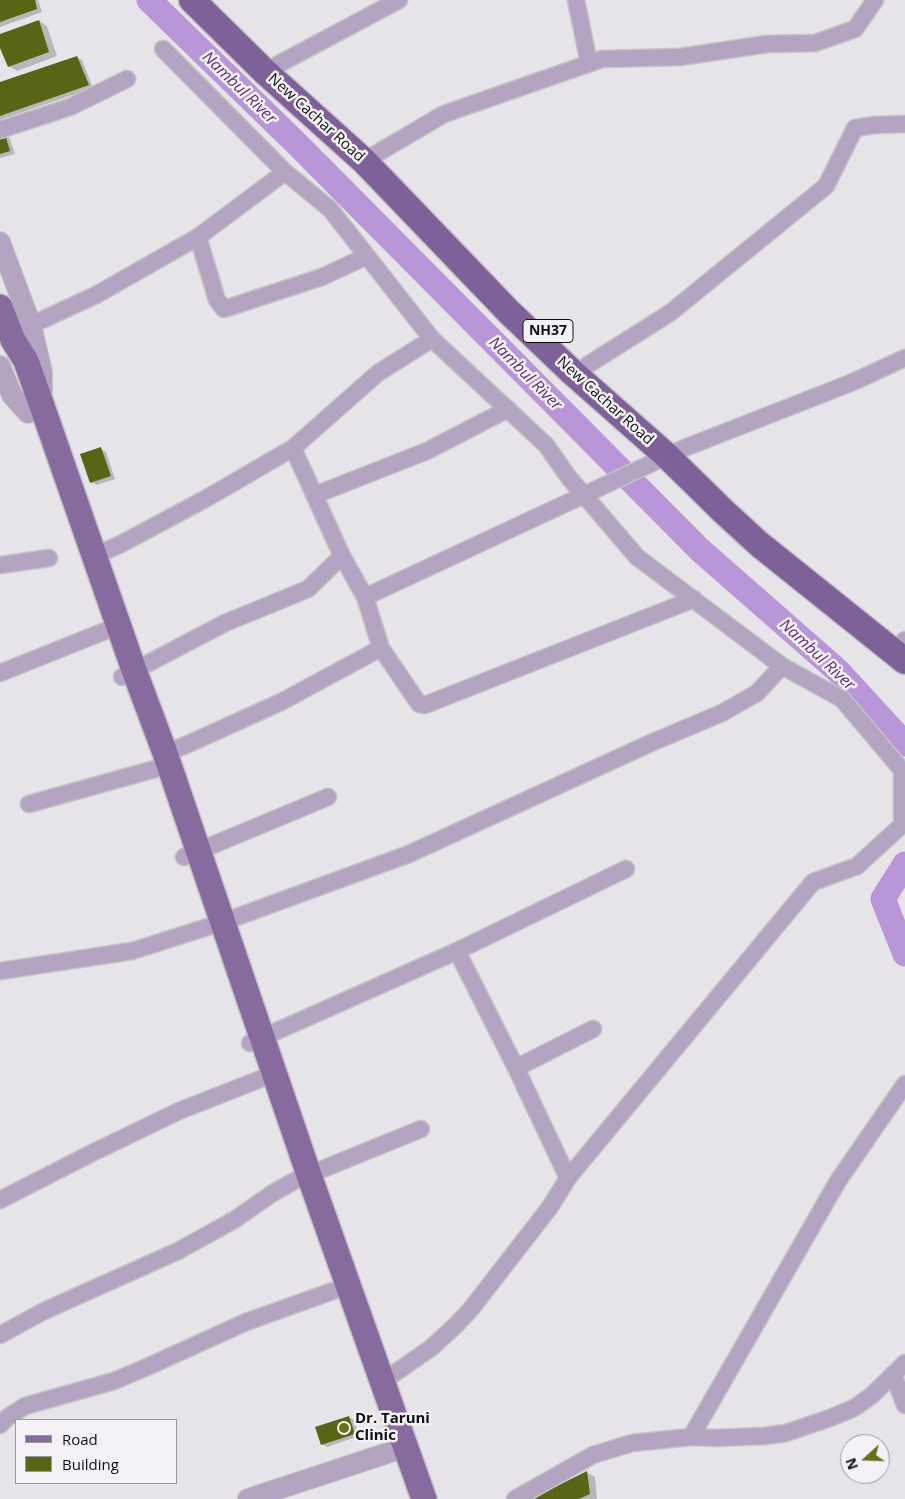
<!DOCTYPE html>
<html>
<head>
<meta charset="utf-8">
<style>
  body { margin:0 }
  #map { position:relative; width:905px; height:1499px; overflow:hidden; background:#e7e5e9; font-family:"Open Sans",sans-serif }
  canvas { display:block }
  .legend { position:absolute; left:15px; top:1419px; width:162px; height:65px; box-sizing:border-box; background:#f4f2f6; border:1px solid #99989a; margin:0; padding:6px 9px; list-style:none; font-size:15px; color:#101011 }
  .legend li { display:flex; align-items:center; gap:10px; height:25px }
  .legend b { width:25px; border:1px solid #99989a }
  .north { position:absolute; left:840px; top:1434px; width:50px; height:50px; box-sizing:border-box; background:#f4f2f6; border:1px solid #99989a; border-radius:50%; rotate:250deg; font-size:14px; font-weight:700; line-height:20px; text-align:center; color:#101011 }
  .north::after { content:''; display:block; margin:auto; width:18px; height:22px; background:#657019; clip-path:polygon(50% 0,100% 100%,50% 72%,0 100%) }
</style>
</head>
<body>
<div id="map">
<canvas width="905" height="1499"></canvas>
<ul class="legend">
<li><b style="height:6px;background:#876b9f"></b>Road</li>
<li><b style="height:14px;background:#5a6416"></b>Building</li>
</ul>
<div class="north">N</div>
</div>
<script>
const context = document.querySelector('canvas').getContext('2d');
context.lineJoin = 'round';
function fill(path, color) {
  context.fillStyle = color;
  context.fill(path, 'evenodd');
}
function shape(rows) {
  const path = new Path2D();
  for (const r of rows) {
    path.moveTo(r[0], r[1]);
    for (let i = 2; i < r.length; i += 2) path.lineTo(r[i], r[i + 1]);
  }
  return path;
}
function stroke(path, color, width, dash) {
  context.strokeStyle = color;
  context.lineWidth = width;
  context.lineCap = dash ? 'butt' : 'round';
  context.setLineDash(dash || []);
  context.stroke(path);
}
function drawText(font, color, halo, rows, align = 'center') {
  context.font = font + ' "Open Sans",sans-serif';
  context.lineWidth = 5;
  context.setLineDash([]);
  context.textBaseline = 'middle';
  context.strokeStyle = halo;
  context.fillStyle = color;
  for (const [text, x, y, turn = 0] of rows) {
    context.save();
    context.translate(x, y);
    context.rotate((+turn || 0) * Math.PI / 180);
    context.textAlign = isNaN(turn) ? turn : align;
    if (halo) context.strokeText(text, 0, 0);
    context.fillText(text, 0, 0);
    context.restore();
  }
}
fill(shape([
  [0,0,38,0,42,12,0,27],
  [39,21,47,26,57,56,17,71,9,66,0,45,0,35],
  [77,57,82,60,93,88,0,120,0,84],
  [5,135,10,139,15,154,0,158,0,137],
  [101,449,106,452,115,479,97,485,91,482],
  [349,1417,354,1420,359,1436,327,1447,322,1444],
  [586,1472,595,1477,597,1499,534,1499]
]), '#0003');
stroke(shape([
  [149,0,296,143,700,550,838,671,905,744],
  [905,864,883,899,905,954]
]), '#b996d7', 25);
fill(shape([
  [0,0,35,0,37,9,0,22],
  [39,20,49,52,8,67,0,48,0,34],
  [77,56,89,85,0,116,0,82],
  [5,134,10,151,0,154,0,136],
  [101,447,111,476,90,483,80,454],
  [349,1416,355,1434,321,1445,315,1427],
  [587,1471,590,1494,579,1499,531,1499]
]), '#5a6416');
const minor = shape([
  [576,0,589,63],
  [163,49,285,172],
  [277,65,399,0],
  [0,130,70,107,127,79],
  [364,161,444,114,602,59,680,57,767,44,815,43,855,29,875,0],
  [198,237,217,300,224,309,322,277,367,256],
  [31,325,96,295,198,237,285,172,330,209,432,339],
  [586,366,670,313,826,186,855,128,875,125,905,124],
  [293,448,378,373,432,339,546,445,570,479,584,495,682,449,853,382,905,358],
  [315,495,427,451,508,409],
  [94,556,121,544,207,498,293,448,342,556,308,589,225,623,122,677],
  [342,556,365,597],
  [0,565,49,558],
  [904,641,905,640],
  [381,648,419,704,425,705,694,599],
  [0,673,105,631],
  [165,753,186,745,281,702,381,648,365,597,584,495,637,557,782,666,842,699,902,770,902,825,857,866,813,882,568,1178,550,1207,471,1309,456,1325,431,1348,382,1382],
  [29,804,155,769],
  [184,857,328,797],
  [0,971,132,951,223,922,409,854,653,742,722,713,757,693,782,666],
  [250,1043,457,951],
  [516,1068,593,1029],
  [568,1178,516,1068,457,951,626,869],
  [0,1200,94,1152,179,1111,263,1078],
  [0,1335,44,1311,178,1251,234,1220,273,1193,296,1180,421,1129],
  [893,1374,905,1405],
  [0,1425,8,1417,25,1406,114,1381,147,1367,246,1322,333,1291],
  [691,1437,838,1181,905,1084],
  [515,1499,593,1455,632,1443,691,1437,716,1438,764,1436,786,1433,830,1418,854,1408,871,1396,905,1363]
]);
const tertiary = shape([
  [0,242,31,325,42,372,42,391],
  [0,366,12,395,28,413],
  [248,1499,406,1447]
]);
const primary = shape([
  [0,307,13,340,26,361,41,403,134,670,165,753,309,1175,424,1499]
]);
const trunk = shape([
  [192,0,264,71,364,161,509,312,573,373,667,456,722,510,759,544,905,661]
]);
stroke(minor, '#c5c3c6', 19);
stroke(tertiary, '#c5c3c6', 22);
stroke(primary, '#c5c3c6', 28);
stroke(trunk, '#c5c3c6', 29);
stroke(minor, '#b3a4c1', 16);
stroke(tertiary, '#b3a4c1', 20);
stroke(primary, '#876b9f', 25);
stroke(trunk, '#7f6199', 26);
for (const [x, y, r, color] of [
  [344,1428,6,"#657019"]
]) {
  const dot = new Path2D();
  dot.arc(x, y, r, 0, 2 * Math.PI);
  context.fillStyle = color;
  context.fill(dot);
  stroke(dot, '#f4f2f6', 2);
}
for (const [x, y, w] of [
  [548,331,50]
]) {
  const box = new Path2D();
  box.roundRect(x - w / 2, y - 11.5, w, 23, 4);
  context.fillStyle = '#f4f2f6';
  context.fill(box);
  stroke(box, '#101011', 1);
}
drawText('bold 14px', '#101011', null, [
  ["NH37",548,331]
]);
drawText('15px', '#101011', '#f4f2f6', [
  ["New Cachar Road",316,118,42],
  ["New Cachar Road",605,401,42]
]);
drawText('bold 15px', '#101011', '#f4f2f6', [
  ["Dr. Taruni",355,1419],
  ["Clinic",355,1436]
], 'left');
drawText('italic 16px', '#5c307c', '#f4f2f6', [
  ["Nambul River",239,88,44],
  ["Nambul River",525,374,45],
  ["Nambul River",817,655,43]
]);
</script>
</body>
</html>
